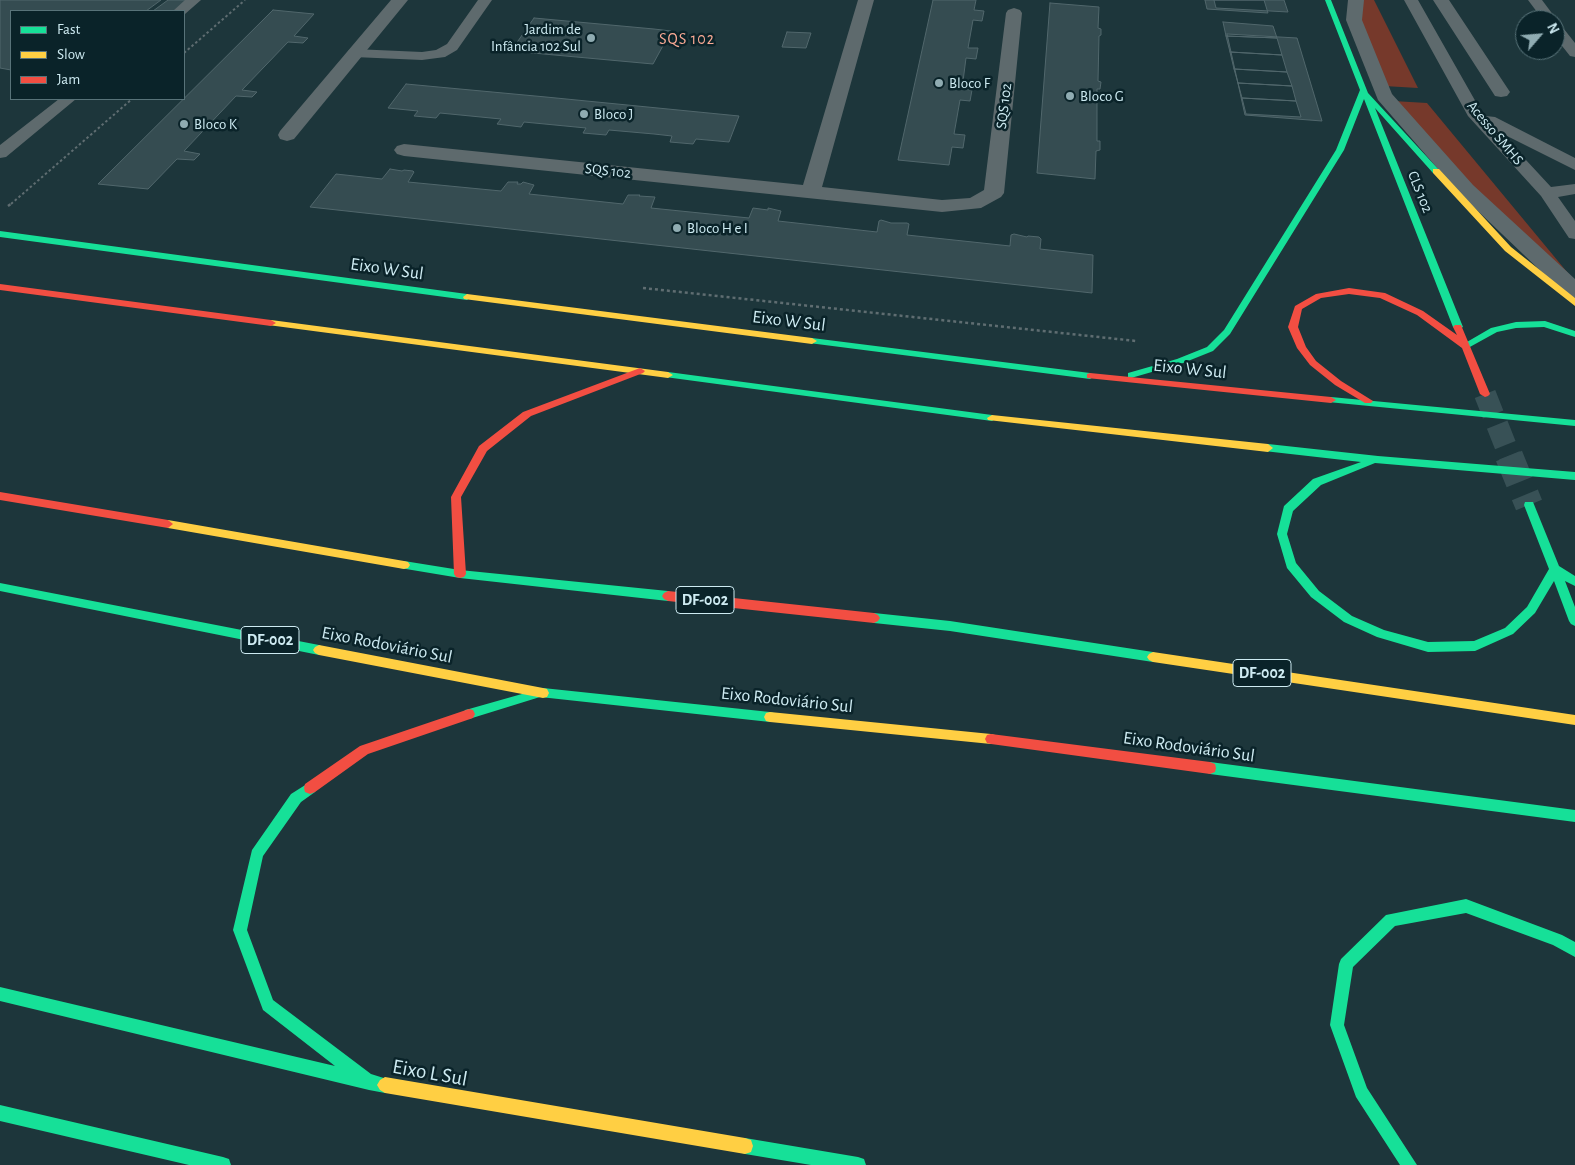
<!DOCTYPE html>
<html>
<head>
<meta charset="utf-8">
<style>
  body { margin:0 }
  #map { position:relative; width:1575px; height:1165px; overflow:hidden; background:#1d363b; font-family:"Alegreya Sans",sans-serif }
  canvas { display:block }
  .legend { position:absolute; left:10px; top:10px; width:175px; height:90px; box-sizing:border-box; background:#0a2329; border:1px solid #587379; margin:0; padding:6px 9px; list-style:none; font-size:15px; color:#ceebf2 }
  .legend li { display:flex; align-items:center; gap:10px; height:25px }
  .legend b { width:25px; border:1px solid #587379 }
  .north { position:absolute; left:1515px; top:10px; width:50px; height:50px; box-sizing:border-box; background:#0a2329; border:1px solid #587379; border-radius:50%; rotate:63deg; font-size:14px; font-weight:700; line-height:20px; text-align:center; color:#ceebf2 }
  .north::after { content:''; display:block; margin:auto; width:18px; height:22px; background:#90acb2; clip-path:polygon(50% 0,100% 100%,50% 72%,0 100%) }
</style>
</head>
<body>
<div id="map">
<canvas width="1575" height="1165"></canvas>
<ul class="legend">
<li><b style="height:6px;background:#16e098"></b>Fast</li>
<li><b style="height:6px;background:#ffcf43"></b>Slow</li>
<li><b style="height:6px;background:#f24e42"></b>Jam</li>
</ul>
<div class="north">N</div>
</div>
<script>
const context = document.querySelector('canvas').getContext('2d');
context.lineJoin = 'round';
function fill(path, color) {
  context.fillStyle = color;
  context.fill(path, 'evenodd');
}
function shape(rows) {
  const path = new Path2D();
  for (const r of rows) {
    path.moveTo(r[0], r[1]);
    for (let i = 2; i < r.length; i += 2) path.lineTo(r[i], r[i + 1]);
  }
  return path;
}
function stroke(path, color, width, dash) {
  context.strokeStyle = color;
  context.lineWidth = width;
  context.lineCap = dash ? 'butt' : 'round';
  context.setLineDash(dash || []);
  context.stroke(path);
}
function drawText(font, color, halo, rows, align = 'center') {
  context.font = font + ' "Alegreya Sans",sans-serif';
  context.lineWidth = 5;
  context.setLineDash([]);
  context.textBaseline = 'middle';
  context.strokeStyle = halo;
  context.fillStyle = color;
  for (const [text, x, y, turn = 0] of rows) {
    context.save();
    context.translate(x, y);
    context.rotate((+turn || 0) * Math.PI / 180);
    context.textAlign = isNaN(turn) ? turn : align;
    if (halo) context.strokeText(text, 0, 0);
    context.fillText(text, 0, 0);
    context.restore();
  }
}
fill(shape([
  [1361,0,1374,0,1418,88,1384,86,1356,20],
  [1393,101,1427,103,1572,278,1500,217]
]), '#76392b');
const building = shape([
  [0,0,161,0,146,11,11,11,11,70,0,68,0,0],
  [168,0,199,0,184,12,153,11,168,0],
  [933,0,976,0,974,10,984,11,982,21,973,20,968,48,978,48,976,59,966,58,962,89,972,90,970,101,960,100,954,134,965,135,963,148,952,147,949,165,898,160,933,0],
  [1205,0,1264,0,1268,13,1207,9,1205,0],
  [1214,0,1284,0,1288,12,1216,8,1214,0],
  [1050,3,1099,7,1098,28,1101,29,1101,35,1099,36,1098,81,1101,82,1100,89,1097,89,1097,141,1100,141,1100,150,1096,151,1095,179,1037,173,1050,3],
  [273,10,314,14,294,36,308,38,303,43,288,42,242,90,257,92,252,97,236,96,184,151,200,154,194,160,177,159,148,189,98,184,273,10],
  [534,18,654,29,671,31,653,64,511,51,534,18],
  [1223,22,1273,26,1277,38,1226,36,1223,22],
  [787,32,811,33,806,48,782,47,787,32],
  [1227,34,1297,38,1322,121,1245,115,1227,34],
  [1226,36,1277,38,1282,55,1230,52,1226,36],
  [1230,52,1282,55,1287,72,1234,69,1230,52],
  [1234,69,1287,72,1292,86,1238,83,1234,69],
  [1238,83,1292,86,1296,101,1242,98,1238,83],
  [406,84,546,97,739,116,729,142,696,139,693,144,670,142,672,136,654,134,609,130,606,135,583,133,586,128,524,122,521,127,497,124,501,119,440,113,436,118,414,116,418,111,388,108,406,84],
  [1242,98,1296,101,1301,117,1246,114,1242,98],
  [390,169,402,171,404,170,413,171,414,172,408,182,501,191,508,182,518,182,517,184,521,184,523,182,534,185,529,194,623,204,628,195,640,195,639,196,655,197,651,208,749,218,753,208,768,210,768,208,781,211,778,221,877,232,879,221,881,220,891,223,907,223,909,224,907,235,1010,246,1011,235,1014,234,1027,237,1028,236,1039,237,1041,239,1040,249,1093,255,1092,293,310,207,336,174,382,179,390,169]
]);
fill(building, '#354c51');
stroke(building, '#51676c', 1);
stroke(shape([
  [1485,394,1510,457]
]), '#385156', 22, [22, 11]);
stroke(shape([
  [1509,456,1529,505]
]), '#385156', 28, [28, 14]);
stroke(shape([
  [184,53,245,0],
  [11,204,132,99]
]), '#5f6d71', 2, [2.5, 2.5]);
stroke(shape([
  [8,206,12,203],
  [643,288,1136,341]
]), '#5f6d71', 2.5, [3, 3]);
fill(shape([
  [185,0,201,0,185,14,184,11,173,11,185,0],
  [478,0,492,0,457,50,445,57,422,60,354,57,349,56,347,53,349,50,354,49,422,52,436,50,447,44,478,0],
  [1404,0,1418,0,1481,111,1486,116,1495,117,1575,158,1575,170,1501,133,1551,187,1575,184,1575,194,1558,197,1575,221,1575,239,1569,238,1541,196,1468,116,1404,0],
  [1528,0,1542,0,1557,20,1555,23,1560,24,1575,43,1575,57,1570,56,1555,37,1555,20,1543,20,1528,0],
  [59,99,76,99,6,157,0,158,0,145,59,99]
]), '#5e6a6d');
fill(shape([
  [391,0,408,0,294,139,287,141,280,139,278,135,280,131,391,0],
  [858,0,874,0,822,187,942,200,970,198,984,190,1006,13,1008,10,1014,8,1020,10,1022,13,1004,193,1001,197,981,208,942,212,404,156,397,154,394,150,397,146,404,144,803,185,858,0],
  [1348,0,1364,0,1362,20,1392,94,1473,185,1575,279,1575,298,1567,296,1459,193,1378,100,1346,20,1348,0],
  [1433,0,1449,0,1510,92,1507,96,1501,97,1495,96,1433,0]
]), '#5e6a6d');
fill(shape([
  [1325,0,1331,0,1368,93,1440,171,1433,173,1375,108,1463,327,1458,330,1453,327,1364,99,1344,150,1230,334,1213,351,1183,363,1131,378,1128,377,1128,373,1177,359,1207,347,1224,330,1336,150,1360,90,1325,0],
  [0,231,467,294,471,297,467,300,0,237,0,231],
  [1545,321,1575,331,1575,337,1544,327,1516,328,1497,332,1468,348,1465,349,1460,346,1491,328,1516,322,1545,321],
  [812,338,1090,373,1095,376,1090,379,809,343,809,339,812,338],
  [668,372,992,415,997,418,992,421,665,377,663,375,668,372],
  [1331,397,1575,420,1575,426,1328,402,1326,400,1328,398,1331,397],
  [1268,444,1378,456,1575,472,1575,480,1375,463,1321,485,1293,511,1287,534,1296,563,1319,591,1352,616,1384,630,1428,642,1474,641,1505,628,1527,607,1549,569,1524,505,1525,502,1533,502,1559,566,1575,576,1575,586,1565,581,1575,607,1575,626,1571,624,1569,621,1554,581,1535,613,1513,634,1475,651,1428,652,1377,637,1344,622,1311,597,1287,568,1277,534,1284,506,1313,479,1361,462,1264,451,1263,448,1268,444],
  [404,561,460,570,668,591,672,593,674,596,672,599,668,601,460,578,400,568,398,565,400,562,404,561],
  [0,583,319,645,323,647,325,650,323,653,319,655,0,591,0,583],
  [874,613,950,621,1153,652,1157,654,1159,657,1157,660,1153,662,950,631,874,623,870,621,868,618,870,615,874,613],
  [543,688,770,712,774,713,776,717,774,721,770,722,540,697,469,719,465,718,463,714,465,710,469,709,543,688],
  [1210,762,1575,810,1575,822,1210,774,1205,772,1204,768,1205,764,1210,762],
  [310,782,315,784,316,788,315,792,301,802,263,856,247,930,273,1000,371,1074,390,1080,393,1085,390,1090,385,1093,369,1090,0,1001,0,987,335,1066,263,1010,233,930,252,850,291,794,310,782],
  [1466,899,1562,935,1575,942,1575,957,1553,945,1466,913,1395,926,1353,967,1344,1025,1367,1088,1417,1165,1400,1165,1356,1097,1330,1025,1339,964,1341,959,1386,915,1466,899],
  [0,1105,223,1157,229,1159,231,1165,189,1165,0,1121,0,1105],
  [745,1138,858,1157,864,1159,866,1165,811,1165,745,1154,739,1152,737,1146,739,1140,745,1138]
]), '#16e098');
fill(shape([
  [1433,169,1439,169,1511,247,1575,298,1575,306,1505,251,1433,173,1433,169],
  [467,294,812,338,817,341,812,344,464,299,463,297,467,294],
  [271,320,668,372,673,375,668,378,268,325,266,323,271,320],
  [992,415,1268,444,1273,448,1268,452,988,420,987,418,992,415],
  [168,520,404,561,408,562,410,565,408,568,404,569,168,528,163,524,168,520],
  [319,645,543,688,547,689,549,693,547,697,543,698,319,655,315,653,313,650,315,647,319,645],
  [1153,652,1575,715,1575,725,1153,662,1149,660,1147,657,1149,654,1153,652],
  [770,712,991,734,995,735,997,739,995,743,991,744,770,722,766,721,764,717,766,713,770,712],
  [385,1077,745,1138,751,1140,753,1146,751,1152,745,1154,385,1093,380,1090,377,1085,380,1080,385,1077]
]), '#ffcf43');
fill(shape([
  [0,284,271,320,276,323,271,326,0,290,0,284],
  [1349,288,1385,293,1423,311,1457,335,1453,327,1455,325,1461,325,1490,394,1488,396,1485,397,1480,394,1462,348,1417,315,1380,298,1349,294,1321,298,1302,309,1298,327,1306,347,1316,361,1341,381,1373,401,1371,403,1365,403,1335,385,1310,365,1297,348,1288,327,1295,306,1316,294,1349,288],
  [640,368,645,371,643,373,531,416,487,451,461,497,466,574,464,577,460,578,456,577,454,574,451,497,479,446,523,412,640,368],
  [1090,373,1331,397,1336,400,1331,403,1087,378,1087,374,1090,373],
  [0,492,168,520,173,524,168,528,0,500,0,492],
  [668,591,874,613,878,615,880,618,878,621,874,623,668,601,664,599,662,596,664,593,668,591],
  [469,709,473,710,475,714,473,718,368,754,315,792,310,794,305,792,304,788,305,784,360,746,469,709],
  [991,734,1210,762,1215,764,1216,768,1215,772,1210,774,991,744,987,743,985,739,987,735,991,734]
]), '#f24e42');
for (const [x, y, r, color] of [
  [591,38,5,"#90acb2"],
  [939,83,5,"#90acb2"],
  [1070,96,5,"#90acb2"],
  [584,114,5,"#90acb2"],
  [184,124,5,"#90acb2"],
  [677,228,5,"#90acb2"]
]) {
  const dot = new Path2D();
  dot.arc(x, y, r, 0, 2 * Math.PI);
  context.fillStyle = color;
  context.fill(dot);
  stroke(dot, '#0a2329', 2);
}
drawText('15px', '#ceebf2', '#0a2329', [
  ["Jardim de",581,29,"right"],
  ["Infância 102 Sul",581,46,"right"],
  ["Bloco F",949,83],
  ["Bloco G",1080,96],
  ["Bloco J",594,114],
  ["Bloco K",194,124],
  ["Bloco H e I",687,228]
], 'left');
drawText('15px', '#ceebf2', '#0a2329', [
  ["SQS 102",1004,106,-83],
  ["Acesso SMHS",1495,133,50],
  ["SQS 102",608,171,6],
  ["CLS 102",1420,192,68]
]);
context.letterSpacing = '1px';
drawText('16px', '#fbaa95', '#0a2329', [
  ["SQS 102",687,39]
]);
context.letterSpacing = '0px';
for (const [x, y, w] of [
  [705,600,58],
  [270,640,58],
  [1262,673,58]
]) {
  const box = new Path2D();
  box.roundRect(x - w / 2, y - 13.5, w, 27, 4);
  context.fillStyle = '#0a2329';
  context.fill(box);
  stroke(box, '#ceebf2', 1);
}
drawText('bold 16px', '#ceebf2', null, [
  ["DF-002",705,600],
  ["DF-002",270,640],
  ["DF-002",1262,673]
]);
drawText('18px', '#ceebf2', '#0a2329', [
  ["Eixo W Sul",387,269,8],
  ["Eixo W Sul",789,321,7],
  ["Eixo W Sul",1190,369,6],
  ["Eixo Rodoviário Sul",387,645,11],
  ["Eixo Rodoviário Sul",787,700,6],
  ["Eixo Rodoviário Sul",1189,747,8]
]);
drawText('21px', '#ceebf2', '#0a2329', [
  ["Eixo L Sul",430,1073,10]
]);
</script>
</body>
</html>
